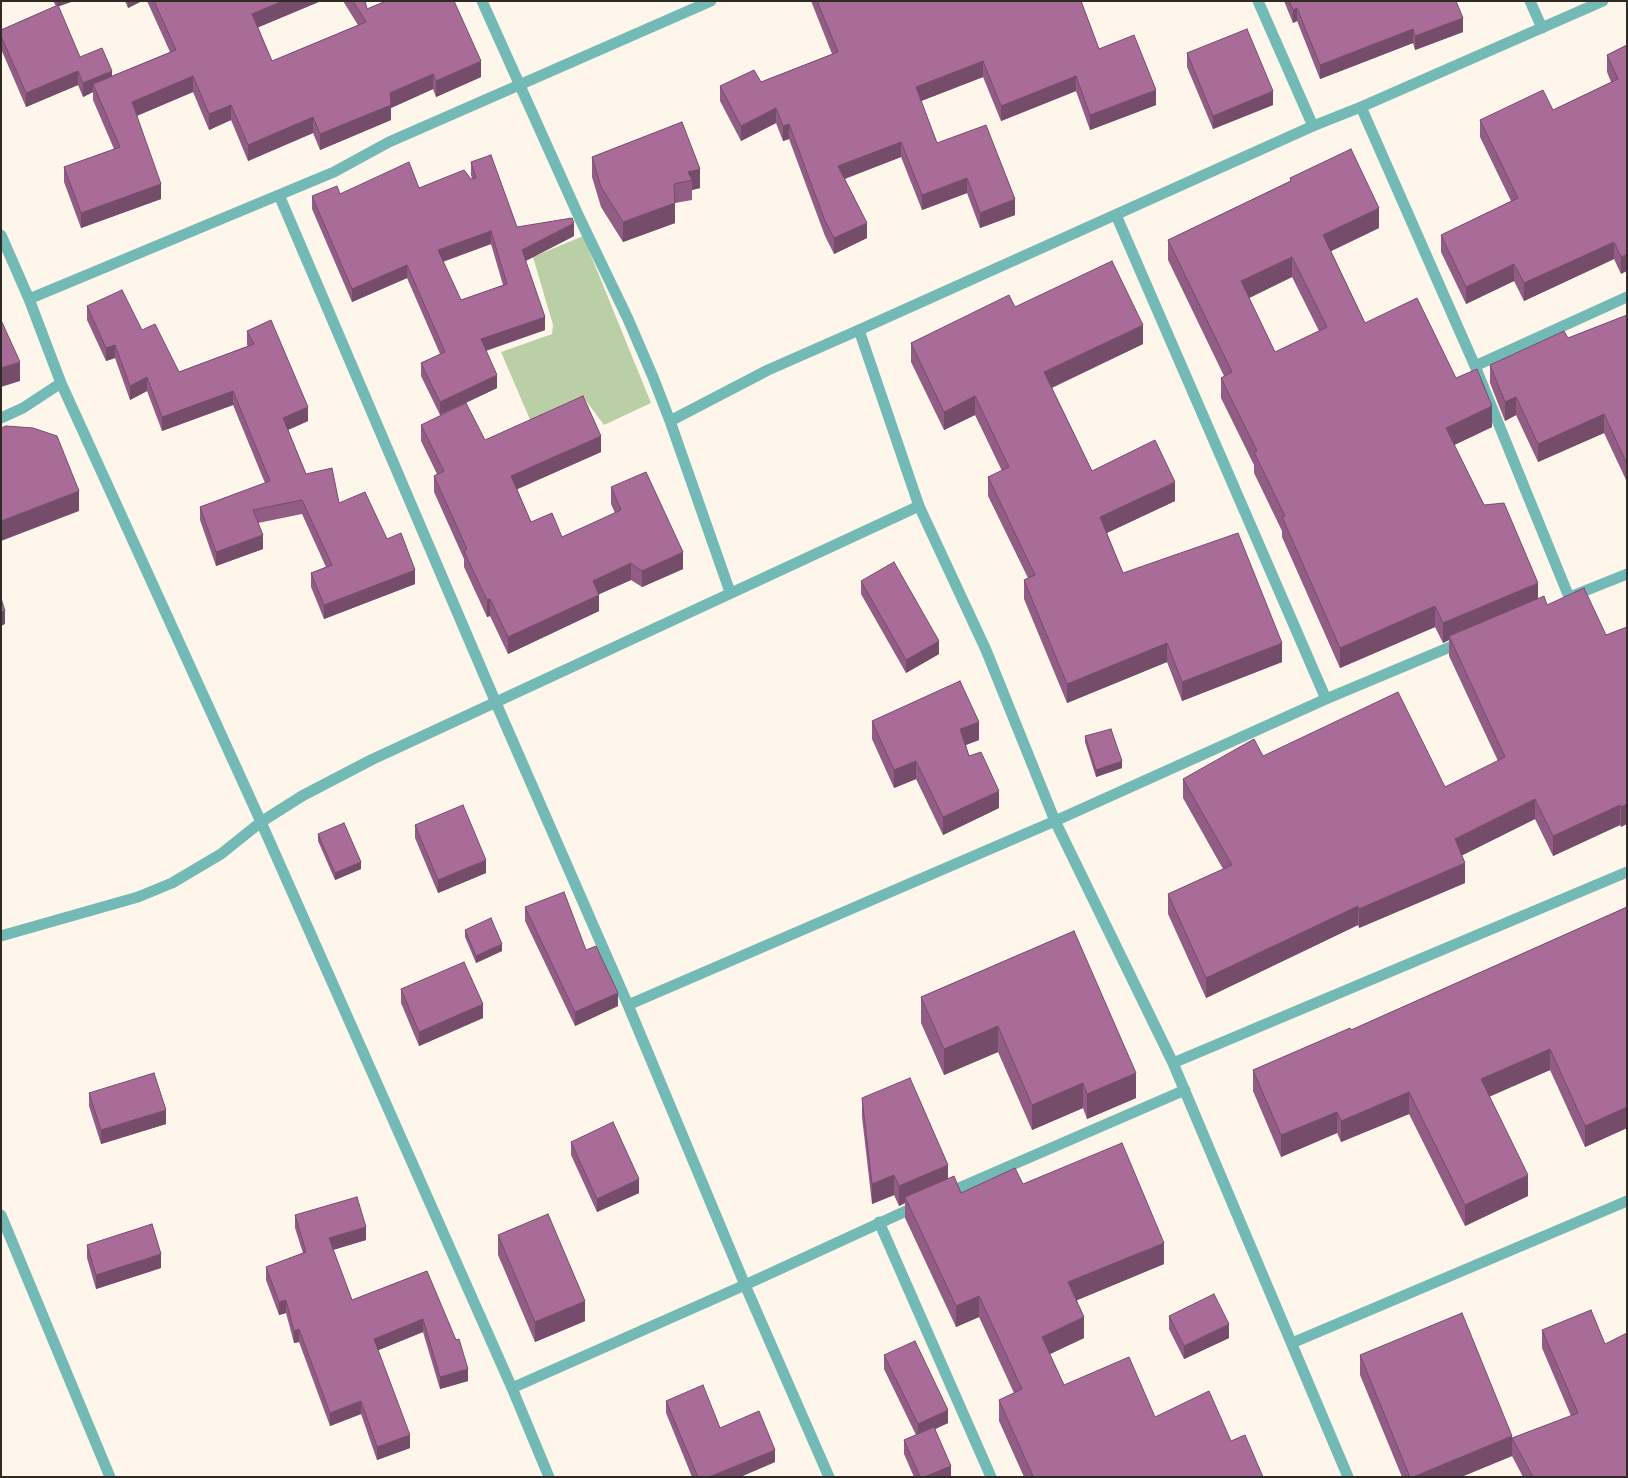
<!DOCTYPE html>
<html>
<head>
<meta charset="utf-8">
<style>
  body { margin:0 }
  #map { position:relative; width:1628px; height:1478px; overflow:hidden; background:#fff6eb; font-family:"PT Sans Narrow",sans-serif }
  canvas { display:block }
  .frame { position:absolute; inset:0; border:2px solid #2e2a24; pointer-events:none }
</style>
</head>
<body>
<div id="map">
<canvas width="1628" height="1478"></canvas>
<div class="frame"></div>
</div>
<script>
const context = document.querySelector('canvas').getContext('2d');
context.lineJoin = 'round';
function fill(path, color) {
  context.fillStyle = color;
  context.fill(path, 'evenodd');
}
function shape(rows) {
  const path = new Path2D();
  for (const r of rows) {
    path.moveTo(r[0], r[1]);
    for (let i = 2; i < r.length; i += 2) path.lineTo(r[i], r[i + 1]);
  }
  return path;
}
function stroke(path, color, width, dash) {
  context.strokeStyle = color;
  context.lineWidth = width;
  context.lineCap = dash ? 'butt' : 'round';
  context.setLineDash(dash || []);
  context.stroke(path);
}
fill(shape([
  [583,236,651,403,604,425,584,398,531,422,501,352,552,334,553,325,533,257]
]), '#bacfa5');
stroke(shape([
  [482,1,579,217,628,319,653,377,670,421,730,592],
  [1258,1,1313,126],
  [1530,1,1542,28],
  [1361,107,1475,366,1569,597],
  [279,195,496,703,628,1005,745,1285,829,1477],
  [1116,215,1326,699],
  [1,235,29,299,61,383,261,822,512,1388,549,1477],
  [29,299,334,172,389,142,711,1],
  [1475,366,1627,297],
  [1,418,23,408,61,383],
  [670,421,768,370,859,330],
  [919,506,986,650,1055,821,1173,1063,1348,1477],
  [1572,596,1627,574],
  [628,1005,1055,821,1326,699,1462,642],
  [1173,1063,1627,872],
  [945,1194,1185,1090],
  [1,1215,110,1477],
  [879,1222,991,1477],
  [1292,1343,1627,1201],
  [512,1388,745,1285,919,1205]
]), '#73bab7', 11);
stroke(shape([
  [1,936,138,897,172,883,221,854,261,822,302,796,371,760,919,506,859,330,1313,126,1361,107,1603,1]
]), '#73bab7', 11);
fill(shape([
  [53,1,74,1,58,6,80,57,112,76,170,52,147,1,321,1,258,27,272,61,358,25,343,1,365,1,367,9,481,77,436,97,433,89,391,108,391,120,320,150,313,133,248,161,231,120,209,130,193,92,136,116,161,199,81,228,64,182,64,167,114,149,93,100,93,92,83,97,78,85,26,107,1,49,1,30,56,6],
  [125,1,142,1,128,8],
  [811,1,1081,1,1099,49,1156,105,1090,130,1076,91,1001,121,983,77,921,101,937,143,1015,215,980,228,967,193,922,210,901,157,845,179,867,238,834,254,825,236,789,139,783,141,776,123,741,141,720,101,720,86,761,82,832,54],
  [1284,1,1456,1,1463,32,1415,50,1413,43,1320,79,1297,21,1293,23],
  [1627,45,1621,274,1614,259,1524,301,1514,281,1466,304,1441,252,1441,235,1511,201,1480,137,1480,120,1553,110,1611,82,1607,72,1607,55],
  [1187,53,1273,105,1213,129,1187,67],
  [682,122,700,188,692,190,692,200,675,203,675,223,623,242,601,207,592,177,592,157],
  [471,162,517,227,574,236,525,261,545,330,486,351,497,388,440,415,421,376,421,363,440,354,407,278,352,302,312,209,312,196,419,188,471,179,472,179,471,175],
  [491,244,503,285,461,300,443,262],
  [1290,178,1379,228,1331,251,1365,323,1456,378,1492,427,1454,445,1484,505,1538,599,1547,605,1606,635,1627,627,1621,827,1620,825,1553,856,1535,819,1462,855,1465,883,1359,928,1358,925,1206,998,1168,914,1168,894,1223,869,1183,798,1183,779,1263,756,1445,787,1498,761,1449,656,1449,640,1443,643,1435,627,1340,668,1282,537,1282,531,1254,473,1254,465,1221,398,1221,378,1224,376,1168,260,1168,240,1290,181],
  [1292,277,1319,331,1275,352,1249,298],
  [87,306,142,330,179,372,248,346,247,345,247,331,308,421,288,430,306,474,339,503,387,539,415,584,324,619,311,587,311,573,326,567,302,514,258,523,263,549,216,566,200,520,200,507,265,483,233,405,162,431,147,391,130,400,115,358,106,361,87,320],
  [1015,307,1143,344,1052,388,1092,471,1175,501,1107,533,1123,573,1282,662,1182,701,1167,662,1067,703,1024,599,1024,580,1028,578,988,496,988,477,1002,471,975,415,944,430,911,362,911,343],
  [1627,315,1627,482,1604,433,1538,462,1516,415,1505,421,1490,383,1490,365,1568,338],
  [421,425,485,440,601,452,517,489,531,522,562,537,615,513,611,504,611,487,683,569,642,587,631,580,599,594,599,611,508,654,490,616,487,617,464,567,464,559,434,492,434,476,437,474,421,441],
  [861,581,939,654,906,673,861,594],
  [872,721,979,740,966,745,969,756,999,808,943,835,916,779,894,788,872,739],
  [1085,736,1122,768,1096,777,1085,742],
  [415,825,486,873,438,893,415,838],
  [318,834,361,869,335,880,318,841],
  [525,907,586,950,618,1006,575,1026,525,921],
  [1627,907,1627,1128,1585,1147,1550,1070,1489,1097,1528,1196,1465,1226,1409,1114,1341,1142,1337,1133,1281,1157,1253,1091,1253,1070,1351,1030],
  [465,930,502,951,476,963,465,937],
  [1074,931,1136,1098,1087,1119,1083,1108,1032,1130,998,1052,944,1075,921,1023,921,997],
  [401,989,483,1018,419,1046,401,1003],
  [89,1093,166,1124,101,1144,89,1106],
  [862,1098,948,1179,961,1193,1023,1184,1164,1264,1077,1300,1084,1338,1049,1354,1064,1385,1155,1417,1231,1441,1263,1477,1024,1477,999,1421,999,1400,1014,1393,979,1317,956,1327,905,1218,905,1203,899,1206,894,1195,872,1204,862,1117],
  [571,1142,639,1193,597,1212,571,1155],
  [295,1215,366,1240,333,1250,352,1300,427,1271,468,1381,440,1389,423,1332,378,1350,410,1448,377,1460,361,1414,330,1426,299,1342,294,1343,286,1313,279,1315,266,1280,266,1267,303,1253,295,1228],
  [498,1235,585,1321,535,1342,498,1255],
  [87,1245,161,1268,96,1289,87,1258],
  [1169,1316,1229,1338,1184,1359,1169,1329],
  [1542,1330,1605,1344,1627,1477,1523,1477,1512,1456,1461,1477,1402,1477,1360,1375,1360,1355,1512,1438,1571,1416,1542,1348],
  [884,1355,948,1423,935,1429,951,1477,914,1477,904,1454,904,1440,916,1435,884,1369],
  [666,1401,720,1428,775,1462,740,1477,692,1477,666,1413]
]), '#915d84');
fill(shape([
  [57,1,74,1,57,7],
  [128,1,142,1,128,8],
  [283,1,321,1,252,30,252,14],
  [1297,8,1297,21,1293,23,1293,10],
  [1463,18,1463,32,1415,50,1415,36],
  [1413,29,1413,43,1320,79,1320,65],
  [481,61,481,77,436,97,436,81],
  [983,61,983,77,916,103,916,87],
  [78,71,78,85,26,107,26,93],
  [112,71,112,84,93,84,93,92,83,97,83,83],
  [433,74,433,89,391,108,391,120,320,150,320,134,390,93],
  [193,76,193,92,132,118,132,102],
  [1076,76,1076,91,1001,121,1001,106],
  [1156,90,1156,105,1090,130,1090,115],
  [1273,91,1273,105,1213,129,1213,116],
  [231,105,231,120,209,130,209,114],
  [776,108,776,123,741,141,741,126],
  [313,117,313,133,248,161,248,145],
  [789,124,789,139,783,141,783,126],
  [901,142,901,157,838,181,838,166],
  [700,169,700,188,692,190,692,180,688,172],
  [967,178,967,193,922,210,922,195],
  [161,184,161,199,81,228,81,213],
  [1015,199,1015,215,980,228,980,213],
  [675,203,675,223,623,242,623,222],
  [1379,208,1379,228,1323,255,1323,235],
  [574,223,574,236,522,263,522,250],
  [867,223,867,238,834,254,834,238],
  [491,231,491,244,438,263,438,250],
  [1614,242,1614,259,1524,301,1524,283],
  [1627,254,1627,271,1621,274,1621,257],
  [1292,257,1292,277,1241,302,1241,281],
  [1514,264,1514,281,1466,304,1466,287],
  [407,265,407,278,352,302,352,289],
  [545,317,545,330,481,352,481,339],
  [1143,325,1143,344,1044,391,1044,372],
  [115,345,115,358,106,361,106,348],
  [20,362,20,381,1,387,1,368],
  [497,375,497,388,440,415,440,402],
  [147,377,147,391,130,400,130,386],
  [233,391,233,405,162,431,162,417],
  [975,396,975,415,944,430,944,412],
  [1516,397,1516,415,1505,421,1505,402],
  [1492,406,1492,427,1446,449,1446,428],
  [308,407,308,421,283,432,283,418],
  [1604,414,1604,433,1538,462,1538,444],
  [601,436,601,452,511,492,511,476],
  [1175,482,1175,501,1100,536,1100,517],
  [79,491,79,511,1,541,1,521],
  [263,535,263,549,216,566,216,552],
  [683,552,683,569,642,587,642,571],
  [631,563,631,580,593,597,593,581],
  [415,570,415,584,324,619,324,605],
  [1538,583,1538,603,1449,636,1449,640,1443,643,1443,623],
  [599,595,599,611,508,654,508,637],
  [490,599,490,616,487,617,487,600],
  [1435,606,1435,627,1340,668,1340,648],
  [5,611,5,624,1,626,1,612],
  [939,641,939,654,906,673,906,660],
  [1167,643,1167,662,1067,703,1067,684],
  [1282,643,1282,662,1182,701,1182,682],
  [979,722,979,740,960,747,960,729],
  [916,761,916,779,894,788,894,770],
  [1122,761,1122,768,1096,777,1096,770],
  [999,791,999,808,943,835,943,817],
  [1535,799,1535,819,1455,859,1455,839],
  [1627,804,1627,824,1621,827,1621,807],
  [1620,805,1620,825,1553,856,1553,836],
  [486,860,486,873,438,893,438,880],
  [361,862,361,869,335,880,335,873],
  [1465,863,1465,883,1359,928,1359,909],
  [1358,906,1358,925,1206,998,1206,978],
  [502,944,502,951,476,963,476,956],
  [618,993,618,1006,575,1026,575,1012],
  [483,1004,483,1018,419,1046,419,1032],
  [998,1026,998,1052,944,1075,944,1049],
  [1550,1049,1550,1070,1481,1100,1481,1079],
  [1136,1073,1136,1098,1087,1119,1087,1094],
  [1083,1083,1083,1108,1032,1130,1032,1105],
  [1409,1092,1409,1114,1341,1142,1341,1121],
  [1627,1107,1627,1128,1585,1147,1585,1126],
  [166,1110,166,1124,101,1144,101,1130],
  [1337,1112,1337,1133,1281,1157,1281,1135],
  [948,1165,948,1185,905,1197,905,1203,899,1206,899,1186],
  [894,1175,894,1195,872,1204,872,1184],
  [1528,1175,1528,1196,1465,1226,1465,1205],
  [639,1179,639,1193,597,1212,597,1199],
  [366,1227,366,1240,329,1251,329,1238],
  [1164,1243,1164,1264,1068,1304,1068,1282],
  [161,1254,161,1268,96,1289,96,1275],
  [979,1296,979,1317,956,1327,956,1306],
  [286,1300,286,1313,279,1315,279,1302],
  [585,1301,585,1321,535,1342,535,1322],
  [1084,1317,1084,1338,1042,1358,1042,1337],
  [423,1319,423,1332,374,1352,374,1339],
  [1229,1324,1229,1338,1184,1359,1184,1346],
  [299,1329,299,1342,294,1343,294,1331],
  [468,1369,468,1381,440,1389,440,1377],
  [361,1401,361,1414,330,1426,330,1413],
  [948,1410,948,1423,918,1437,918,1424],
  [410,1435,410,1448,377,1460,377,1447],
  [1512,1436,1512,1456,1461,1477,1413,1477],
  [775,1450,775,1462,740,1477,709,1477],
  [951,1466,951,1477,924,1477]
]), '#764c6b');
const building = shape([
  [154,1,283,1,252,14,272,61,366,22,353,1,365,1,367,9,386,1,454,1,481,61,436,81,433,74,390,93,391,105,320,134,313,117,248,145,231,105,209,114,193,76,132,102,161,184,81,213,64,167,120,147,93,84,176,50,154,1],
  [817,1,1081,1,1099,49,1134,35,1156,90,1090,115,1076,76,1001,106,983,61,916,87,937,143,986,125,1015,199,980,213,967,178,922,195,901,142,838,166,867,223,834,238,825,221,789,124,783,126,776,108,741,126,720,86,754,70,761,82,838,52,817,1],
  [1289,1,1456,1,1463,18,1415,36,1413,29,1320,65,1297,8,1293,10,1289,1],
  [58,5,80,57,102,48,112,71,83,83,78,71,26,93,1,36,1,30,58,5],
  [1247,29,1273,91,1213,116,1187,53,1247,29],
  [1627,45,1627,254,1621,257,1614,242,1524,283,1514,264,1466,287,1441,235,1518,198,1480,120,1543,90,1553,110,1618,79,1607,55,1627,45],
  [682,122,700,169,688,172,692,180,674,184,675,203,623,222,601,187,592,157,682,122],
  [1351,149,1379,208,1323,235,1365,323,1417,298,1456,378,1477,369,1492,406,1446,428,1484,505,1504,503,1538,583,1443,623,1435,606,1340,648,1282,517,1285,516,1254,452,1257,451,1221,378,1232,372,1168,240,1291,181,1290,178,1351,149],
  [1292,257,1327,327,1275,352,1241,281,1292,257],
  [491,155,517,227,572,218,574,223,522,250,545,317,481,339,497,375,440,402,421,363,445,352,407,265,352,289,312,196,337,186,340,194,409,162,419,188,464,170,471,179,476,178,471,162,491,155],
  [491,231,507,284,461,300,438,250,491,231],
  [1112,261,1143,325,1044,372,1092,471,1155,440,1175,482,1100,517,1123,573,1238,533,1282,643,1182,682,1167,643,1067,684,1024,580,1035,575,988,477,1009,467,975,396,944,412,911,343,1009,295,1015,307,1112,261],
  [122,290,142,330,155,324,179,372,254,344,247,331,271,320,308,407,283,418,306,474,332,468,339,503,365,492,387,539,401,533,415,570,324,605,311,573,332,565,302,500,253,510,263,535,216,552,200,507,270,481,233,391,162,417,147,377,130,386,115,345,106,348,87,306,122,290],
  [1627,315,1627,464,1604,414,1538,444,1516,397,1505,402,1490,365,1564,331,1568,338,1627,315],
  [1,320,20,362,1,368,1,320],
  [583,396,601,436,511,476,531,522,552,513,562,537,621,510,611,487,646,472,683,552,642,571,631,563,593,581,599,595,508,637,490,599,487,600,464,551,467,549,434,476,444,471,421,425,466,403,485,440,583,396],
  [6,426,33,428,57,436,79,491,1,521,1,428,6,426],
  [894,562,939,641,906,660,861,581,894,562],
  [1584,588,1606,635,1627,627,1627,804,1621,807,1620,805,1553,836,1535,799,1455,839,1465,863,1359,909,1358,906,1206,978,1168,894,1232,865,1183,779,1254,739,1263,756,1398,692,1445,787,1505,757,1449,636,1544,596,1547,605,1584,588],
  [1,598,5,611,1,612,1,598],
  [960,681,979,722,960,729,969,756,981,752,999,791,943,817,916,761,894,770,872,721,960,681],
  [1111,729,1122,761,1096,770,1085,736,1111,729],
  [463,805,486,860,438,880,415,825,463,805],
  [344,823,361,862,335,873,318,834,344,823],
  [564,892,586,950,596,946,618,993,575,1012,525,907,564,892],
  [1627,907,1627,1107,1585,1126,1550,1049,1481,1079,1528,1175,1465,1205,1409,1092,1341,1121,1337,1112,1281,1135,1253,1070,1350,1028,1351,1030,1627,907],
  [491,918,502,944,476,956,465,930,491,918],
  [1074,931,1136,1073,1087,1094,1083,1083,1032,1105,998,1026,944,1049,921,997,1074,931],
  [464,962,483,1004,419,1032,401,989,464,962],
  [154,1073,166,1110,101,1130,89,1093,154,1073],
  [910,1078,948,1165,899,1186,894,1175,872,1184,862,1098,910,1078],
  [613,1122,639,1179,597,1199,571,1142,613,1122],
  [1122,1143,1164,1243,1068,1282,1084,1317,1042,1337,1064,1385,1129,1357,1155,1417,1209,1391,1231,1441,1245,1435,1263,1477,1032,1477,1031,1476,1033,1476,999,1400,1022,1389,979,1296,956,1306,905,1197,954,1176,961,1193,1015,1168,1023,1184,1122,1143],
  [357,1197,366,1227,329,1238,352,1300,427,1271,456,1340,459,1339,468,1369,440,1377,423,1319,374,1339,410,1435,377,1447,361,1401,330,1413,299,1329,294,1331,286,1300,279,1302,266,1267,306,1252,295,1215,357,1197],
  [548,1214,585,1301,535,1322,498,1235,548,1214],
  [152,1224,161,1254,96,1275,87,1245,152,1224],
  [1214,1294,1229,1324,1184,1346,1169,1316,1214,1294],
  [1591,1310,1605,1344,1627,1333,1627,1477,1533,1477,1512,1438,1578,1413,1542,1330,1591,1310],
  [1462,1313,1512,1436,1413,1477,1410,1477,1360,1355,1462,1313],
  [915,1341,948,1410,918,1424,884,1355,915,1341],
  [703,1385,720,1428,759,1411,775,1450,709,1477,698,1477,666,1401,703,1385],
  [934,1427,951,1466,924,1477,920,1477,904,1440,934,1427]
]);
fill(building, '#a96c99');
stroke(building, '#764c6b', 1);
</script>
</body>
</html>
